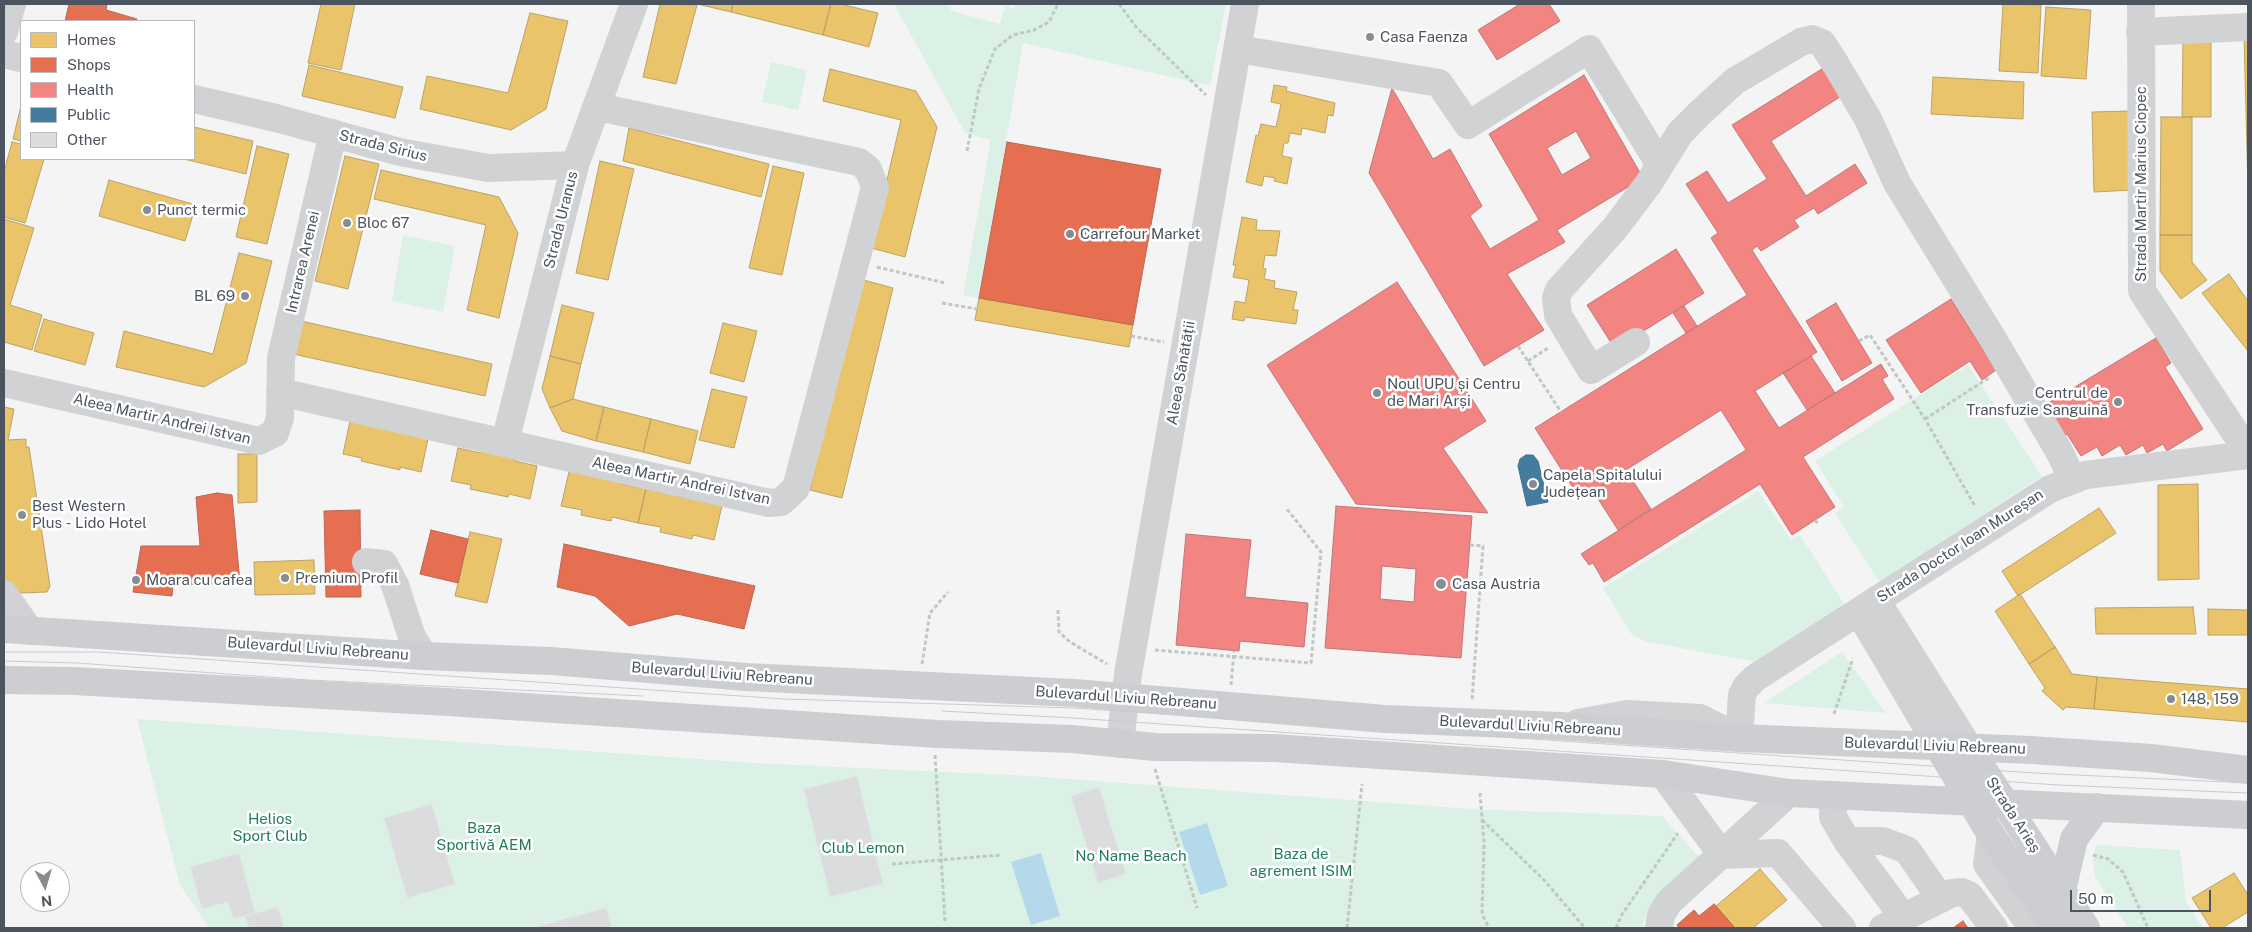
<!DOCTYPE html>
<html>
<head>
<meta charset="utf-8">
<style>
  body { margin:0 }
  #map { position:relative; width:2252px; height:932px; overflow:hidden; background:#f4f4f4; font-family:"Public Sans",sans-serif }
  canvas { display:block }
  .frame { position:absolute; inset:0; border:5px solid #4c545f; pointer-events:none }
  .legend { position:absolute; left:20px; top:20px; width:175px; height:140px; box-sizing:border-box; background:#fff; border:1px solid #b7bbbf; margin:0; padding:6px 9px; list-style:none; font-size:15px; color:#4c545f }
  .legend li { display:flex; align-items:center; gap:10px; height:25px }
  .legend b { width:25px; border:1px solid #b7bbbf }
  .north { position:absolute; left:20px; top:862px; width:50px; height:50px; box-sizing:border-box; background:#fff; border:1px solid #b7bbbf; border-radius:50%; rotate:174deg; font-size:14px; font-weight:700; line-height:20px; text-align:center; color:#4c545f }
  .north::after { content:''; display:block; margin:auto; width:18px; height:22px; background:#878c93; clip-path:polygon(50% 0,100% 100%,50% 72%,0 100%) }
  .scale { position:absolute; left:2070px; top:890px; width:141px; height:22px; box-sizing:border-box; border:2px solid #4c545f; border-top:0; padding-left:6px; font-size:15px; line-height:18px; white-space:nowrap; color:#4c545f; -webkit-text-stroke:4px #fff; paint-order:stroke }
</style>
</head>
<body>
<div id="map">
<canvas width="2252" height="932"></canvas>
<div class="frame"></div>
<ul class="legend">
<li><b style="height:14px;background:#e9c46a"></b>Homes</li>
<li><b style="height:14px;background:#e76f51"></b>Shops</li>
<li><b style="height:14px;background:#f28482"></b>Health</li>
<li><b style="height:14px;background:#457b9d"></b>Public</li>
<li><b style="height:14px;background:#dbdcde"></b>Other</li>
</ul>
<div class="north">N</div>
<div class="scale">50 m</div>
</div>
<script>
const context = document.querySelector('canvas').getContext('2d');
context.lineJoin = 'round';
function fill(path, color) {
  context.fillStyle = color;
  context.fill(path, 'evenodd');
}
function shape(rows) {
  const path = new Path2D();
  for (const r of rows) {
    path.moveTo(r[0], r[1]);
    for (let i = 2; i < r.length; i += 2) path.lineTo(r[i], r[i + 1]);
  }
  return path;
}
function stroke(path, color, width, dash) {
  context.strokeStyle = color;
  context.lineWidth = width;
  context.lineCap = dash ? 'butt' : 'round';
  context.setLineDash(dash || []);
  context.stroke(path);
}
function drawText(font, color, halo, rows, align = 'center') {
  context.font = font + ' "Public Sans",sans-serif';
  context.lineWidth = 5;
  context.setLineDash([]);
  context.textBaseline = 'middle';
  context.strokeStyle = halo;
  context.fillStyle = color;
  for (const [text, x, y, turn = 0] of rows) {
    context.save();
    context.translate(x, y);
    context.rotate((+turn || 0) * Math.PI / 180);
    context.textAlign = isNaN(turn) ? turn : align;
    if (halo) context.strokeText(text, 0, 0);
    context.fillText(text, 0, 0);
    context.restore();
  }
}
fill(shape([
  [894,4,947,4,952,11,1000,24,1005,6,1014,9,1016,4,1042,6,1043,4,1226,4,1210,86,1023,43,979,298,963,295,991,140,965,133],
  [771,62,807,70,798,110,762,102],
  [403,235,455,246,443,312,392,301],
  [1968,365,2042,476,1880,583,1835,513,1844,507,1815,461],
  [1758,491,1791,540,1800,535,1845,605,1756,662,1648,642,1632,635,1603,588],
  [1842,652,1886,713,1764,703],
  [137,719,754,763,1030,776,1471,809,1662,816,1699,857,1649,908,1642,928,209,928,180,885],
  [2096,845,2180,850,2186,902,2203,928,2128,928,2095,877,2093,860]
]), '#dbf1e6');
fill(shape([
  [1207,823,1228,886,1200,895,1179,832],
  [1041,853,1060,916,1031,925,1011,862]
]), '#b3d9eb');
const homes = shape([
  [321,4,355,4,341,70,308,63,321,4],
  [660,4,697,5,676,84,643,77,660,4],
  [697,4,733,4,731,12,697,4],
  [733,4,831,4,823,35,731,12,733,4],
  [831,4,840,4,878,13,869,47,823,35,831,4],
  [2003,4,2041,5,2038,73,1999,71,2003,4],
  [2046,7,2091,10,2086,79,2041,76,2046,7],
  [530,13,568,21,546,109,511,130,420,109,427,76,508,93,530,13],
  [2244,35,2248,35,2248,189,2244,35],
  [2183,41,2211,42,2211,117,2182,117,2183,41],
  [309,65,403,87,395,118,302,96,309,65],
  [830,69,916,91,937,127,905,257,871,248,901,120,823,101,830,69],
  [1933,77,2024,82,2023,119,1931,114,1933,77],
  [1274,85,1287,87,1286,91,1335,103,1333,116,1328,115,1325,133,1302,128,1301,135,1290,133,1288,143,1284,143,1282,156,1292,158,1287,184,1274,181,1275,178,1264,176,1262,186,1246,182,1256,135,1258,136,1261,124,1276,127,1281,104,1271,102,1274,85],
  [21,106,21,141,13,139,21,106],
  [2131,111,2133,190,2094,192,2092,112,2131,111],
  [2161,117,2192,117,2192,235,2160,235,2161,117],
  [194,127,253,141,246,174,184,159,194,159,194,127],
  [629,128,769,164,761,197,623,161,629,128],
  [12,142,21,144,21,159,44,159,25,223,4,217,4,172,12,142],
  [257,146,289,154,267,244,236,237,257,146],
  [345,156,379,164,348,289,315,281,345,156],
  [600,161,634,169,608,280,576,273,600,161],
  [773,166,804,173,782,275,749,268,773,166],
  [381,170,499,197,518,233,499,318,467,310,486,225,374,199,381,170],
  [109,180,196,205,185,241,99,216,109,180],
  [1242,217,1257,220,1256,230,1280,231,1276,256,1265,255,1263,268,1266,269,1264,279,1275,281,1274,288,1297,292,1293,310,1298,310,1296,324,1245,317,1244,321,1232,319,1235,301,1245,303,1249,280,1233,277,1236,265,1233,265,1242,217],
  [4,219,34,228,10,305,42,315,32,350,4,342,4,219],
  [2160,235,2192,235,2192,262,2207,280,2181,299,2160,271,2160,235],
  [239,253,272,261,246,363,204,387,116,367,124,331,213,354,239,253],
  [2229,274,2248,301,2248,351,2202,293,2229,274],
  [860,279,893,288,842,498,810,490,860,279],
  [979,298,1133,325,1129,347,975,320,979,298],
  [562,305,594,313,581,364,550,356,562,305],
  [44,319,94,333,85,365,34,351,44,319],
  [301,321,492,364,485,396,293,354,301,321],
  [723,323,757,331,744,382,710,373,723,323],
  [550,356,581,364,573,399,550,408,542,389,550,356],
  [712,389,747,397,734,448,699,440,712,389],
  [573,399,604,407,596,441,562,431,550,408,573,399],
  [4,407,14,409,8,440,26,439,26,447,29,447,50,586,47,592,20,593,11,589,4,584,4,407],
  [604,407,651,419,643,452,596,441,604,407],
  [651,419,698,431,690,464,643,452,651,419],
  [350,421,428,439,421,472,400,467,400,470,361,461,362,458,343,454,350,421],
  [458,448,480,453,481,449,516,457,515,461,537,466,530,499,509,494,508,497,470,489,471,485,451,481,458,448],
  [238,454,257,454,257,502,238,503,238,454],
  [569,472,622,479,621,484,646,489,638,523,612,517,611,521,581,515,582,510,561,506,569,472],
  [2198,484,2199,579,2158,580,2158,485,2198,484],
  [646,489,722,506,714,540,693,535,692,539,660,532,661,527,638,523,646,489],
  [2099,508,2116,533,2018,596,2002,571,2099,508],
  [470,532,502,539,487,603,455,596,470,532],
  [314,560,315,594,255,595,254,562,314,560],
  [2020,594,2055,647,2029,664,1995,611,2020,594],
  [2193,607,2196,634,2096,634,2095,608,2193,607],
  [2208,609,2248,610,2248,635,2208,635,2208,609],
  [2055,647,2072,674,2097,677,2094,709,2066,707,2063,710,2042,691,2045,688,2029,664,2055,647],
  [2097,677,2248,689,2248,722,2094,709,2097,677],
  [1760,869,1787,900,1753,928,1735,928,1716,906,1760,869],
  [2234,873,2248,895,2248,912,2222,928,2211,928,2192,898,2234,873]
]);
fill(homes, '#e9c46a');
stroke(homes, '#baa267', 1);
const shops = shape([
  [69,4,107,4,106,10,137,19,136,21,65,21,69,4],
  [1007,142,1161,169,1133,325,979,298,1007,142],
  [217,493,232,495,240,583,173,585,172,596,133,592,141,546,200,546,196,497,217,493],
  [360,510,361,597,326,597,324,511,360,510],
  [431,530,468,539,458,583,420,574,431,530],
  [564,544,755,586,744,629,677,614,629,626,595,596,557,587,564,544],
  [1714,904,1735,928,1679,928,1677,925,1694,910,1699,916,1714,904],
  [1963,921,1968,928,1953,928,1963,921]
]);
fill(shops, '#e76f51');
stroke(shops, '#b86755', 1);
const health = shape([
  [1520,4,1549,4,1560,21,1497,60,1478,30,1520,4],
  [1825,67,1843,95,1771,141,1806,196,1855,164,1867,183,1818,214,1814,208,1794,220,1799,227,1761,251,1757,246,1752,250,1817,352,1755,391,1779,428,1881,364,1888,376,1882,379,1894,399,1803,457,1835,507,1792,535,1760,484,1604,582,1593,563,1589,565,1581,554,1746,450,1721,410,1580,499,1535,428,1747,295,1711,238,1718,233,1686,184,1707,171,1728,203,1767,179,1732,125,1825,67],
  [1584,75,1643,178,1557,230,1565,242,1507,274,1544,330,1484,366,1369,173,1392,88,1433,159,1450,149,1482,206,1470,216,1490,249,1539,220,1489,134,1584,75],
  [1576,131,1591,158,1562,175,1547,148,1576,131],
  [1676,249,1704,293,1615,349,1587,305,1676,249],
  [1397,282,1486,421,1443,448,1488,513,1356,504,1267,365,1397,282],
  [1951,299,1996,370,1982,380,1970,361,1921,393,1886,340,1951,299],
  [1836,303,1872,363,1842,381,1806,321,1836,303],
  [1684,306,1697,326,1686,333,1673,313,1684,306],
  [2156,338,2171,363,2165,367,2203,429,2167,451,2163,444,2147,453,2143,445,2126,455,2120,445,2102,456,2097,447,2081,456,2067,434,2059,439,2040,408,2156,338],
  [1811,356,1835,393,1807,410,1783,373,1811,356],
  [1626,470,1651,509,1618,530,1593,491,1626,470],
  [1336,506,1472,516,1461,658,1325,648,1336,506],
  [1382,566,1416,569,1414,602,1380,599,1382,566],
  [1186,534,1251,540,1245,597,1308,603,1304,647,1240,641,1239,651,1176,645,1186,534]
]);
fill(health, '#f28482');
stroke(health, '#c07678', 1);
const public = shape([
  [1526,455,1533,455,1538,461,1548,502,1527,506,1518,466,1520,459,1526,455]
]);
fill(public, '#457b9d');
stroke(public, '#476f8a', 1);
const building = shape([
  [857,776,883,884,830,897,804,789,857,776],
  [1099,787,1126,874,1098,883,1071,796,1099,787],
  [432,804,455,884,407,898,384,818,432,804],
  [239,853,255,913,233,919,228,902,202,909,190,867,239,853],
  [278,907,284,928,249,928,245,916,278,907],
  [606,908,612,928,532,928,606,908]
]);
fill(building, '#dbdcde');
stroke(building, '#e5e5e6', 1);
stroke(shape([
  [1119,4,1137,28,1206,95],
  [967,151,979,89,995,49,1013,35,1034,30,1049,22,1058,4],
  [877,267,945,283],
  [942,303,977,309],
  [1131,336,1164,342],
  [1859,341,1870,335,1925,419,1975,506],
  [1518,346,1561,412],
  [1528,361,1548,348],
  [1925,419,1990,377],
  [1815,520,1818,524],
  [1470,545,1483,546,1472,700],
  [1058,610,1059,632,1070,642,1107,664],
  [1155,650,1311,663,1321,552,1286,508],
  [922,664,930,613,948,592],
  [1231,685,1234,651],
  [1834,714,1853,658],
  [935,755,945,922],
  [1155,769,1197,908],
  [1480,793,1484,842,1482,914,1489,928],
  [1482,820,1544,880,1585,928],
  [2093,855,2108,859,2123,872,2148,928],
  [892,864,1002,855],
  [1347,928,1362,784],
  [1616,928,1621,916,1678,833]
]), '#bec8c6', 3, [4, 2.5]);
stroke(shape([
  [2141,4,2142,291,2248,452],
  [4,32,12,4],
  [2140,32,2248,27],
  [1238,49,1439,83,1468,125,1589,49,1660,165],
  [4,54,21,58],
  [194,99,276,118,400,152,488,168,575,165],
  [1636,342,1591,370,1558,315,1556,298,1559,290,1615,228,1649,183,1680,133,1702,111,1735,81,1801,42,1812,39,1822,43,1835,63,1868,119,1897,183,1993,339,2060,453,2072,479],
  [4,383,259,441,275,433,280,418,281,358,333,133],
  [280,392,769,503,781,502,796,488,872,199,875,187,868,169,859,162,598,107],
  [505,442,575,165,634,4],
  [366,562,384,564,395,585,412,637,424,656],
  [4,594,30,631],
  [1876,600,1969,748],
  [1859,612,1938,746],
  [1578,723,1627,714,1700,718,1739,738,1742,695,1746,687,1755,678,2050,489,2086,475,2248,455],
  [1120,744,1128,674,1245,4],
  [1663,774,1722,855,1778,853,1842,928],
  [1833,795,1833,817,1847,841,1904,918],
  [1991,835,1987,864,2026,919,2048,928],
  [1847,841,1883,841,1907,850,1941,899],
  [1659,928,1661,915,1669,902,1789,793],
  [1883,928,1952,893,1962,892,1969,895,1994,928]
]), '#d0d2d4', 28);
stroke(shape([
  [4,629,424,656,551,661,746,677,1074,693,1385,719,1560,726,1739,738,2031,750,2151,758,2248,770],
  [4,680,74,681,448,702,938,734,1072,739,1155,747,1274,748,1663,774,1789,793,2248,815],
  [1938,746,1991,835,2056,928],
  [1969,748,2086,928],
  [2062,890,2074,839,2097,807]
]), '#ccced1', 28);
stroke(shape([
  [4,652,99,652,784,699,1074,708,2034,773,2248,783],
  [4,661,77,663,309,680,643,696],
  [942,711,1073,718,2058,785,2248,793]
]), '#cacbcd', 1);
for (const [x, y, r, color] of [
  [1370,37,5,"#878c93"],
  [147,210,5,"#878c93"],
  [347,223,5,"#878c93"],
  [1070,234,5,"#878c93"],
  [245,296,5,"#878c93"],
  [1377,393,5,"#878c93"],
  [2118,402,5,"#878c93"],
  [1533,484,5,"#878c93"],
  [22,515,5,"#878c93"],
  [285,578,5,"#878c93"],
  [136,580,5,"#878c93"],
  [1441,584,6,"#878c93"],
  [2171,699,5,"#878c93"]
]) {
  const dot = new Path2D();
  dot.arc(x, y, r, 0, 2 * Math.PI);
  context.fillStyle = color;
  context.fill(dot);
  stroke(dot, '#fff', 2);
}
drawText('15px', '#4c545f', '#fff', [
  ["Casa Faenza",1380,37],
  ["Punct termic",157,210],
  ["Bloc 67",357,223],
  ["Carrefour Market",1080,234],
  ["BL 69",235,296,"right"],
  ["Noul UPU și Centru",1387,384],
  ["de Mari Arși",1387,401],
  ["Centrul de",2108,393,"right"],
  ["Transfuzie Sanguină",2108,410,"right"],
  ["Capela Spitalului",1543,475],
  ["Județean",1543,492],
  ["Best Western",32,506],
  ["Plus - Lido Hotel",32,523],
  ["Premium Profil",295,578],
  ["Moara cu cafea",146,580],
  ["Casa Austria",1452,584],
  ["148, 159",2181,699]
], 'left');
drawText('15px', '#4c545f', '#fff', [
  ["Strada Sirius",383,146,14],
  ["Strada Martir Marius Ciopec",2141,184,-90],
  ["Strada Uranus",561,220,-76],
  ["Intrarea Arenei",303,262,-77],
  ["Aleea Sănătății",1181,373,-80],
  ["Aleea Martir Andrei Istvan",162,419,13],
  ["Aleea Martir Andrei Istvan",681,481,12],
  ["Strada Doctor Ioan Mureșan",1960,546,-33],
  ["Bulevardul Liviu Rebreanu",318,649,4],
  ["Bulevardul Liviu Rebreanu",722,674,4],
  ["Bulevardul Liviu Rebreanu",1126,698,4],
  ["Bulevardul Liviu Rebreanu",1530,726,3],
  ["Bulevardul Liviu Rebreanu",1935,746,2],
  ["Strada Arieș",2013,815,57]
]);
drawText('15px', '#1f7e59', '#fff', [
  ["Helios",270,819],
  ["Sport Club",270,836],
  ["Baza",484,828],
  ["Sportivă AEM",484,845],
  ["Club Lemon",863,848],
  ["Baza de",1301,854],
  ["agrement ISIM",1301,871],
  ["No Name Beach",1131,856]
]);
</script>
</body>
</html>
